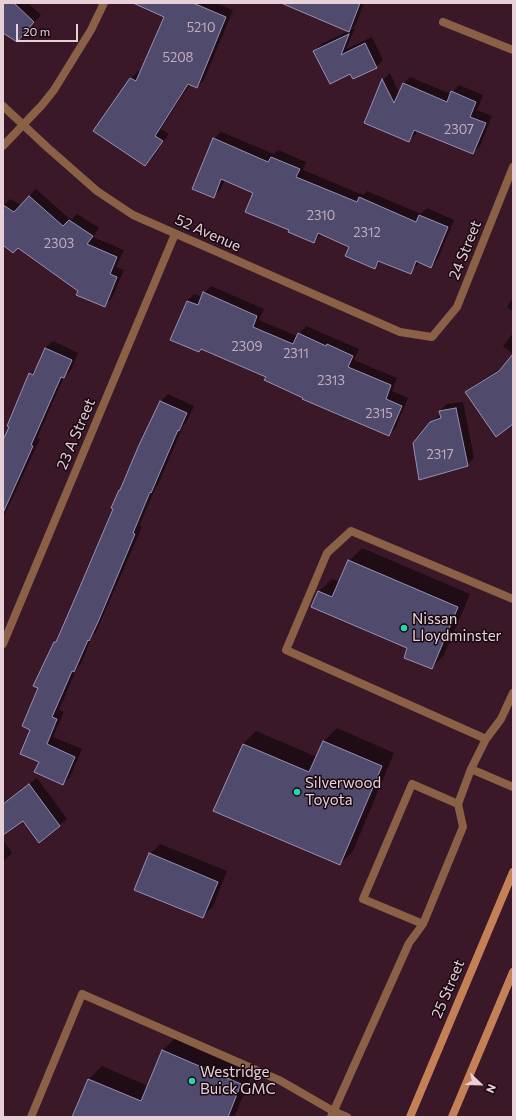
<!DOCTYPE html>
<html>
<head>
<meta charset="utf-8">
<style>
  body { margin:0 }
  #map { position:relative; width:516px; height:1120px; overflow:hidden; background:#3a1828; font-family:Commissioner,sans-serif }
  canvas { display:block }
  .frame { position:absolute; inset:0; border:4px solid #e8d0d9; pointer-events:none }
  .north { position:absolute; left:460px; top:1064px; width:40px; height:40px; -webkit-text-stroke:3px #180910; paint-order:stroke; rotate:113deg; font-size:11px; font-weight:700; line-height:16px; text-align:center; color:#e8d0d9 }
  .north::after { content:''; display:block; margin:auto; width:14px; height:18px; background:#e8d0d9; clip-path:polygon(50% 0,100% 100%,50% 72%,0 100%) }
  .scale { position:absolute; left:16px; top:24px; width:62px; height:18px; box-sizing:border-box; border:2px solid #e8d0d9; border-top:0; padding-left:5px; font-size:12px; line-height:14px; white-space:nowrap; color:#e8d0d9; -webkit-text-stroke:3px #180910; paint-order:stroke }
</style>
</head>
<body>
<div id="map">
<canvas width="516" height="1120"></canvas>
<div class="frame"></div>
<div class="north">N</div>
<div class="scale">20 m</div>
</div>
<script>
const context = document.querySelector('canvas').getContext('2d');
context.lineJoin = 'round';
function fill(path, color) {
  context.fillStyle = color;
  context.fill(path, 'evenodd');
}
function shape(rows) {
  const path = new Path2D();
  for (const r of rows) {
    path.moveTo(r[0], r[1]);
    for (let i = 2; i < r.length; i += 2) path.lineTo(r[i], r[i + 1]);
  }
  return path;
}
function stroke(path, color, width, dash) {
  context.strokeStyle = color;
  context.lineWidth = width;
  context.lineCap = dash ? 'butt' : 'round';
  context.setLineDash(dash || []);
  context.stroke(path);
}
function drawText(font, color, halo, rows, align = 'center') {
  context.font = font + ' Commissioner,sans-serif';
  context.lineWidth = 3;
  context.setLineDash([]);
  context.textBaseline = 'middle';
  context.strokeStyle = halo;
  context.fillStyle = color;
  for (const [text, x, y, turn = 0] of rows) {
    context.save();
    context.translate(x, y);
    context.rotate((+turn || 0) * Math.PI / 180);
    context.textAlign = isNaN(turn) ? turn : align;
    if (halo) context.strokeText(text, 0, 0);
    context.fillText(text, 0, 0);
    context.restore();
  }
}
fill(shape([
  [3,3,28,3,41,15,24,33,3,32],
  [165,3,216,3,233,10,204,80,197,87,190,84,161,129,169,134,152,158,145,165,95,131,131,78,138,71,141,73,165,16],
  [299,3,364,3,356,24,351,29,355,28,346,49,372,37,383,60,376,67,351,72,314,51,321,44,349,31],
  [390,73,399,93,403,84,410,77,451,94,459,85,483,95,477,110,492,116,480,146,473,153,417,130,416,134,408,141,365,123,383,80],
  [221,132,274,154,278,150,306,162,303,170,363,195,367,191,421,214,427,208,454,220,438,259,431,267,419,262,417,265,410,272,381,261,375,267,351,246,321,234,314,242,290,230,254,193,225,180,220,190,213,197,214,139],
  [36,189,71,220,77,214,99,228,93,237,124,250,116,267,124,270,112,298,105,305,79,291,18,247,3,244,3,206,10,199,21,205],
  [211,286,264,309,259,320,297,336,306,326,359,349,354,360,397,378,392,391,408,398,396,427,389,434,305,397,267,376,187,301,194,294,202,297,204,293],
  [513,298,513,312,507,307],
  [513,333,513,354,503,346],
  [53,341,78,353,71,370,64,377,37,438,40,439,3,518,3,442,30,374,37,367,45,348],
  [513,355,513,422,467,392,474,385,505,366],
  [168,394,194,406,186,423,183,426,158,485,156,487,139,526,142,527,96,632,92,636,81,664,77,668,59,710,64,712,53,737,82,749,70,777,63,784,32,729,40,688,55,642,58,640,122,488,161,401],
  [463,402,474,458,467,465,431,423,441,414,440,411,447,404],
  [362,548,470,594,444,655,431,668,409,648,319,591,332,579,340,582,349,561],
  [337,728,394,753,353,851,340,864,215,811,243,744,256,731,317,757,324,741],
  [37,778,67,819,39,841,23,820,3,834,3,803],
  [3,840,12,853,3,862],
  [160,844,227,871,213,906,203,917,150,854],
  [175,1038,254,1071,234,1117,73,1117,89,1079,102,1066,148,1086,162,1051]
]), '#0007');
const building = shape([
  [3,3,14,3,34,22,17,42,3,33,3,3],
  [133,3,193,3,226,17,197,88,188,84,155,136,163,141,145,166,93,131,130,78,136,81,164,17,133,3],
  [281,3,360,3,349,32,281,3],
  [349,34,341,55,365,43,377,68,353,79,350,74,330,84,313,51,349,34],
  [382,79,394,103,403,83,447,102,451,91,476,102,470,117,486,123,473,154,414,130,409,142,364,123,382,79],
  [213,138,268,162,271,157,300,169,296,177,357,202,359,197,416,222,419,215,448,227,431,268,416,261,411,274,378,261,375,269,345,256,349,247,318,233,314,243,288,232,289,230,245,212,253,193,221,179,214,198,192,189,213,138],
  [29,196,63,226,69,220,93,236,87,244,117,257,110,274,117,277,105,307,76,295,78,291,18,248,13,253,3,245,3,205,14,212,29,196],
  [203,292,257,316,253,327,293,344,298,333,326,346,327,344,353,356,348,367,391,385,386,399,402,406,389,436,302,399,303,398,264,380,266,377,201,349,199,352,170,340,187,301,198,305,203,292],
  [45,348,72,360,64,378,61,377,31,445,33,446,3,513,3,440,9,427,7,426,29,373,33,375,45,348],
  [513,354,513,424,496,437,465,392,499,371,513,354],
  [160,401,187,413,179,431,178,430,151,493,150,492,133,533,135,534,98,622,89,641,88,640,74,672,72,671,52,717,57,719,47,744,75,757,63,785,34,772,39,762,20,754,30,730,22,726,38,688,33,686,54,642,56,642,73,603,113,509,111,508,119,490,120,490,139,445,160,401],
  [456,408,468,466,419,480,413,443,430,422,441,418,439,411,456,408],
  [348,560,458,607,432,669,404,658,407,648,311,607,318,591,332,597,348,560],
  [323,741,382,766,340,865,213,811,243,744,309,772,323,741],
  [29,784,60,826,39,843,23,821,3,835,3,804,29,784],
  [149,853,218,882,203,918,134,890,149,853],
  [162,1050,241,1084,228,1117,72,1117,88,1079,141,1101,162,1050]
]);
fill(building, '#504a6d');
stroke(building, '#9790b7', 1);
stroke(shape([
  [486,739,286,650,327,553,351,531,513,599],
  [471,769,486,739,501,719,513,693],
  [423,924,363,899,412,784,458,804],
  [31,1117,82,994,281,1081,333,1111,347,1117],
  [331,1117,409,943,423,924,463,827,458,804,471,769,513,787]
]), '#8a6047', 8);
stroke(shape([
  [443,22,513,50],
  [3,106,48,148,97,191,133,215,400,332,432,337,457,307,513,167],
  [3,644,175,234]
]), '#8a6047', 8);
stroke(shape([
  [3,146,42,105,54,90,91,30,104,3]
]), '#8a6047', 8);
stroke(shape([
  [410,1117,513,872],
  [452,1117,513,972]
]), '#c48157', 8);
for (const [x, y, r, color] of [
  [404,628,4,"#28d5ad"],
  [297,792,4,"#28d5ad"],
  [192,1081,4,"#28d5ad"]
]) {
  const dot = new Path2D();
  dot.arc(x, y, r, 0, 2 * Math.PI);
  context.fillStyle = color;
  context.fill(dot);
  stroke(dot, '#180910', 1.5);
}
drawText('13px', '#c2aebe', null, [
  ["5210",201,28],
  ["5208",178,58],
  ["2307",459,130],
  ["2310",321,216],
  ["2312",367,233],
  ["2303",59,244],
  ["2309",247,347],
  ["2311",296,354],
  ["2313",331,381],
  ["2315",379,414],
  ["2317",440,455]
]);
drawText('15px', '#e8d0d9', '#180910', [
  ["52 Avenue",208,233,24],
  ["24 Street",465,250,-68],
  ["23 A Street",76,434,-67],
  ["25 Street",448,989,-67]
]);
drawText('15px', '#e8d0d9', '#180910', [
  ["Nissan",412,619],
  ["Lloydminster",412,636],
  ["Silverwood",305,783],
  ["Toyota",305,800],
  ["Westridge",200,1072],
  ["Buick GMC",200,1089]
], 'left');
</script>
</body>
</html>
